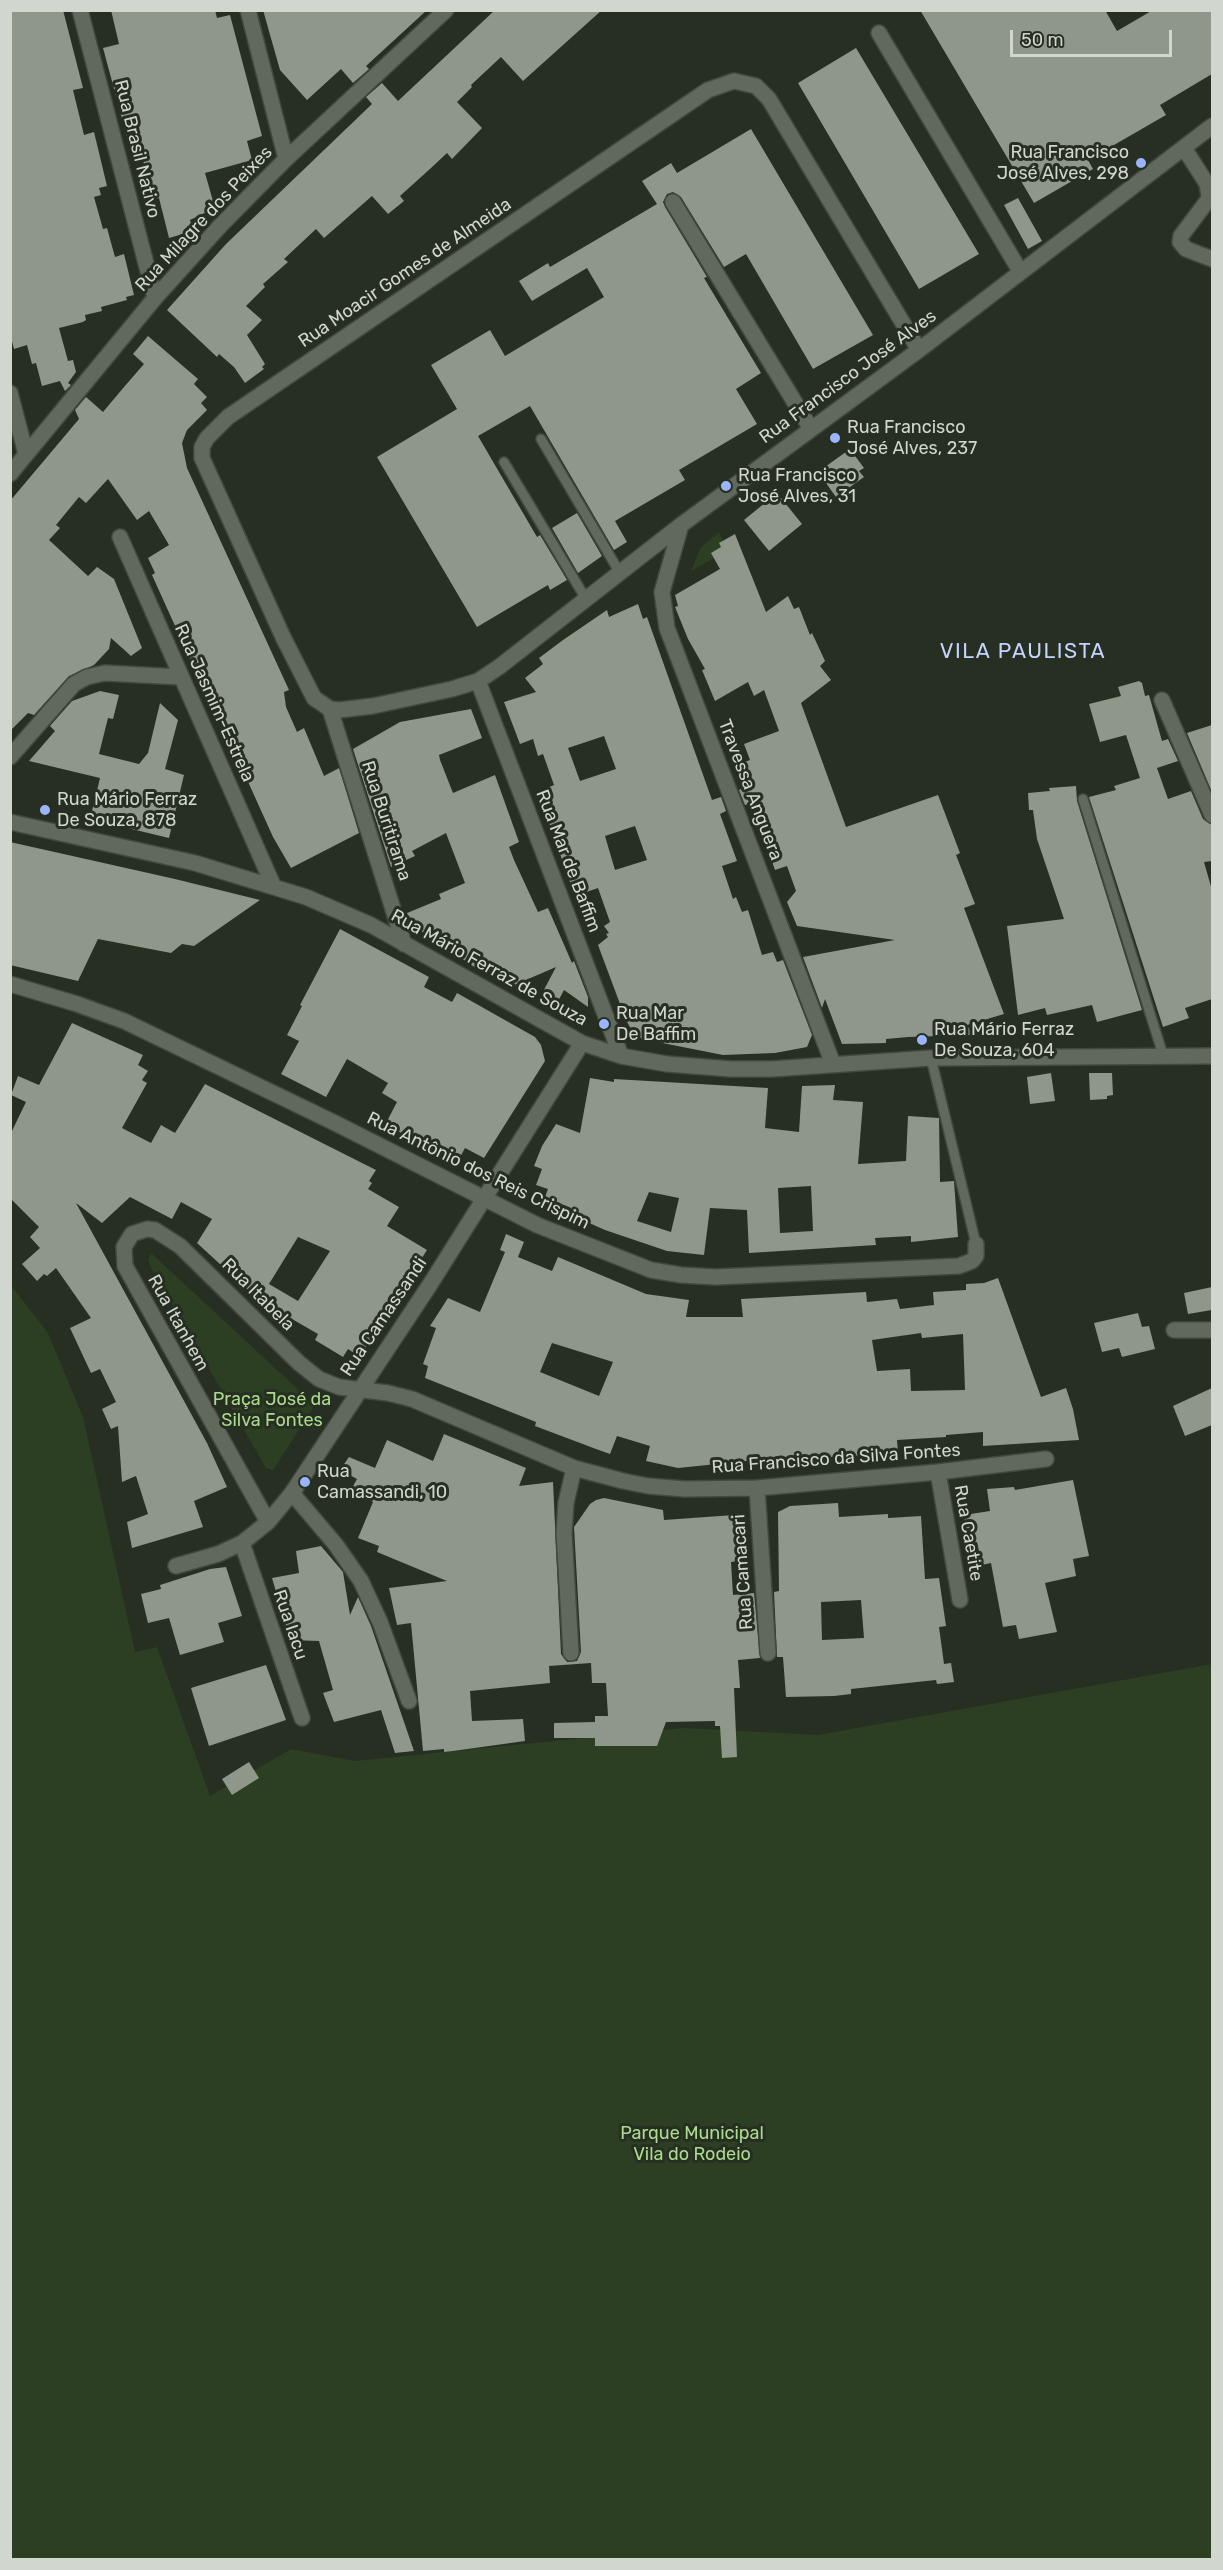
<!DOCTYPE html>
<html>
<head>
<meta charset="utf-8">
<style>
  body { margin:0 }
  #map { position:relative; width:1223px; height:2570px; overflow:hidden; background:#272e22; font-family:Rubik,sans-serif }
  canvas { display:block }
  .frame { position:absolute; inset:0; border:12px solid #d1d6ce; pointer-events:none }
  .scale { position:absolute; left:1010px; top:30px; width:162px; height:27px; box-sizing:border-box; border:3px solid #d1d6ce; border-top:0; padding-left:8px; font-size:18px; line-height:21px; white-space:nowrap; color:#d1d6ce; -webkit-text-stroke:4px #272e22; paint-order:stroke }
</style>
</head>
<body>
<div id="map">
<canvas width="1223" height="2570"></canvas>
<div class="frame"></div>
<div class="scale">50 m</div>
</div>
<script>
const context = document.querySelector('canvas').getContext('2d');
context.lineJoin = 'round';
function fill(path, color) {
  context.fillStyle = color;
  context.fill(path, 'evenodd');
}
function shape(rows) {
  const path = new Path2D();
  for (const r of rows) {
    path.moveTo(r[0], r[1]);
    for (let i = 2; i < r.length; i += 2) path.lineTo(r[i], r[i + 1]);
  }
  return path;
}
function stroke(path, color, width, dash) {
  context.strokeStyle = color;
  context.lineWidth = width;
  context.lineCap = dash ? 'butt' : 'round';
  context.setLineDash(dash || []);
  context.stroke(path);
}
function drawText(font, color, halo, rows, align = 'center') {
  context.font = font + ' Rubik,sans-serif';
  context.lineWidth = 6;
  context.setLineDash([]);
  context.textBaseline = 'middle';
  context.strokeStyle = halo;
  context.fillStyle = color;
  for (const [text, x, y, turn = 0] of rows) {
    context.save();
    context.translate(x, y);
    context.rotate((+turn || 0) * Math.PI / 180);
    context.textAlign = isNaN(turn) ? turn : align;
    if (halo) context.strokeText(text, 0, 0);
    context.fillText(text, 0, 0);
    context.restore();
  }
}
fill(shape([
  [719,532,727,551,691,571,701,547],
  [151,1253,315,1405,273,1470,266,1468,153,1271,148,1261],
  [10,1284,48,1333,83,1417,135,1652,157,1647,210,1796,291,1749,355,1761,684,1728,818,1735,1212,1664,1212,2559,11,2559]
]), '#2d3f22');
fill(shape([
  [10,10,63,10,83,88,73,90,84,135,94,132,107,186,99,188,101,195,94,197,103,229,107,228,115,257,124,254,134,295,126,297,127,300,101,307,102,311,85,315,86,320,83,322,59,328,68,361,73,360,76,372,68,383,71,385,65,391,60,381,42,386,36,363,32,364,27,345,14,349,10,334],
  [111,10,215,10,217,18,230,15,262,136,247,141,252,160,205,173,215,208,190,220,193,231,169,238,159,198,145,202,139,181,148,179,139,146,130,148,103,48,119,44],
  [263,10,427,10,366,66,369,69,353,83,341,69,307,100,280,70],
  [495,10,602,10,523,81,501,57,471,85,472,87,457,102,482,128,452,159,447,153,431,168,400,196,404,201,388,214,372,196,324,238,316,229,284,259,288,262,263,284,265,287,246,306,262,320,247,335,265,364,262,367,264,369,245,383,234,367,219,354,217,357,167,310,226,244,372,104,366,97,382,83,398,101],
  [920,10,1105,10,1117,31,1153,10,1212,10,1212,74,1160,105,1166,115,1088,160,1093,169,1034,203],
  [856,48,979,254,919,289,798,83],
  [751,129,873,335,813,369,746,254,724,267,681,197,673,192,667,194,663,202,665,207,707,277,704,278,761,373,736,389,757,424,679,470,685,480,615,521,627,542,614,550,530,406,478,436,537,537,540,535,567,580,550,590,548,585,477,627,377,457,457,409,431,365,490,330,505,356,604,297,587,268,532,301,519,281,548,263,550,267,657,204,642,181,671,163,677,173],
  [1018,198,1042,241,1028,249,1004,205],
  [148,336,198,379,194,384,207,397,201,403,207,410,187,430,182,443,187,468,289,690,284,692,286,707,297,732,304,728,324,776,339,768,359,833,291,868,273,837,221,722,219,723,152,575,155,573,148,558,169,545,149,511,137,520,108,479,86,503,79,497,56,525,60,528,49,540,88,576,97,567,114,579,142,648,131,656,111,638,109,649,94,665,69,676,34,715,28,713,10,731,10,501,79,419,75,410,86,397,103,412,124,387,144,364,133,354],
  [850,449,864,468,859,471,864,477,836,497,818,472],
  [777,493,802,524,769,551,744,520],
  [577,513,602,556,578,573,552,528],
  [735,534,766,612,788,596,794,609,799,607,810,635,812,633,825,661,820,666,831,680,801,703,846,827,938,795,960,853,956,855,975,904,964,908,1004,1014,967,1025,973,1035,908,1037,886,1039,886,1043,842,1044,825,999,822,1008,803,957,895,940,797,926,787,902,796,891,787,866,775,870,751,803,745,805,739,790,745,787,736,765,750,760,744,744,779,731,764,690,754,696,748,682,715,701,702,670,705,669,688,639,675,607,678,606,675,595,720,569,711,553,721,547,719,543],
  [638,604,643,619,647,617,712,800,721,797,726,811,720,814,737,861,722,866,733,899,736,897,742,912,748,910,762,955,773,952,777,962,783,960,812,1035,807,1047,775,1053,723,1055,642,1039,631,1029,626,1020,598,945,608,937,606,934,609,933,604,926,610,922,598,888,575,896,538,792,554,785,543,754,538,756,533,739,520,744,504,702,536,692,525,678,543,664,539,658,563,640,607,610,609,617],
  [604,736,616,769,580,781,568,748],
  [635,826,647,860,615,870,605,836],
  [1139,681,1142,683,1145,696,1149,695,1162,741,1168,739,1178,761,1157,768,1168,799,1191,791,1203,819,1212,825,1212,861,1204,862,1212,890,1212,999,1185,1008,1189,1018,1163,1027,1089,797,1116,790,1114,786,1140,778,1126,735,1100,742,1089,704,1121,696,1118,687],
  [100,691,119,695,113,719,108,718,99,754,139,764,148,753,160,703,178,720,165,769,184,775,169,838,90,819,100,778,29,761,55,731,50,726,72,701],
  [471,709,482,738,439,755,440,760,453,793,495,775,519,842,509,847,514,860,538,912,548,908,572,963,574,961,588,997,588,1007,564,990,554,1009,538,1001,556,967,512,986,485,971,482,972,413,926,407,913,441,899,439,894,465,883,446,833,412,851,415,856,391,867,353,749,400,722],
  [1212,725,1212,792,1187,733],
  [1076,786,1077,801,1142,1010,1097,1022,1092,1005,1047,1015,1045,1008,1018,1015,1007,926,1064,919,1037,839,1033,810,1029,810,1028,793,1050,791,1049,788],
  [10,842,175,879,260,900,194,946,182,944,171,953,98,939,78,981,10,965],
  [340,929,429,977,424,987,452,1002,457,993,535,1037,541,1045,545,1061,484,1158,465,1148,458,1161,385,1125,397,1102,382,1093,388,1083,347,1059,326,1097,281,1074,299,1041,287,1035,302,1006,300,1005],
  [72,1023,143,1055,138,1065,148,1071,142,1080,147,1083,122,1128,151,1143,161,1125,175,1133,205,1084,376,1170,369,1181,372,1183,368,1189,399,1207,387,1226,427,1250,360,1357,348,1349,343,1357,315,1340,318,1334,285,1315,281,1320,197,1243,212,1219,181,1202,172,1219,130,1197,102,1223,76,1203,207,1443,227,1487,194,1501,203,1527,132,1548,127,1522,148,1514,136,1476,122,1482,118,1426,111,1429,102,1409,116,1402,100,1369,91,1373,70,1328,91,1318,56,1268,47,1276,44,1274,37,1281,22,1264,40,1248,30,1237,39,1227,10,1198,10,1135,26,1102,11,1095,18,1076,39,1085],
  [298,1237,330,1251,298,1301,269,1284],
  [1051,1073,1055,1101,1030,1104,1027,1077],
  [1089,1073,1112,1073,1113,1095,1107,1096,1107,1099,1090,1100],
  [590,1078,614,1082,614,1079,768,1088,765,1128,799,1132,802,1086,835,1085,833,1100,863,1102,858,1164,906,1161,908,1116,939,1118,940,1182,954,1181,958,1237,911,1242,911,1236,875,1238,876,1245,749,1253,747,1210,710,1208,704,1255,667,1251,605,1230,569,1214,571,1208,545,1197,548,1189,536,1185,542,1169,534,1166,542,1146,556,1124,580,1133],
  [811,1186,813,1231,780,1233,778,1188],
  [649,1192,679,1198,671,1232,637,1221],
  [506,1234,524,1242,518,1257,552,1271,558,1257,646,1294,689,1300,686,1317,743,1317,741,1299,866,1292,867,1302,897,1299,900,1309,934,1305,933,1292,966,1290,966,1284,984,1283,998,1278,1041,1397,1066,1388,1073,1409,1079,1440,983,1446,983,1432,946,1435,946,1437,897,1440,898,1453,786,1460,786,1457,678,1468,646,1461,650,1446,617,1436,610,1454,596,1449,535,1426,536,1422,425,1378,428,1366,423,1364,436,1328,430,1326,448,1298,480,1312,505,1252,500,1250],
  [921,1333,922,1338,963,1334,965,1390,911,1391,910,1369,877,1371,872,1340],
  [552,1343,613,1362,599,1396,540,1372],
  [1212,1287,1212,1310,1188,1314,1184,1293],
  [1138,1313,1142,1327,1149,1326,1155,1349,1122,1357,1119,1348,1102,1352,1094,1323],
  [1212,1388,1212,1425,1185,1436,1173,1406],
  [444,1434,526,1468,519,1486,553,1482,561,1654,567,1662,577,1661,581,1652,574,1527,590,1504,596,1500,604,1498,663,1510,664,1520,734,1515,738,1561,731,1562,733,1595,754,1593,760,1658,738,1660,740,1688,734,1688,737,1757,722,1758,720,1726,715,1726,715,1721,666,1722,657,1746,595,1746,595,1738,554,1738,554,1723,595,1722,595,1716,608,1716,606,1683,592,1683,591,1663,549,1666,550,1683,470,1691,472,1721,523,1719,525,1741,453,1751,444,1752,444,1749,423,1751,411,1623,397,1625,389,1588,447,1581,377,1552,379,1546,358,1538,373,1502,352,1488,357,1479,340,1470,349,1457,375,1468,387,1440,433,1461],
  [1073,1480,1089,1556,1073,1559,1076,1576,1045,1583,1057,1632,1019,1639,1016,1625,1003,1627,991,1563,982,1565,977,1542,967,1544,964,1515,990,1511,987,1489,1014,1487,1015,1490],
  [838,1503,839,1517,888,1514,888,1518,921,1516,925,1579,939,1578,946,1626,939,1627,944,1664,951,1663,954,1682,937,1684,936,1680,851,1689,851,1694,834,1696,786,1697,783,1657,777,1657,774,1592,779,1591,778,1512,790,1506],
  [861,1600,864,1638,822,1640,821,1602],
  [321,1546,343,1572,350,1615,358,1597,371,1626,414,1751,395,1753,381,1710,334,1722,323,1693,333,1690,319,1641,290,1640,272,1578,299,1573,296,1551],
  [226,1567,242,1616,218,1623,224,1642,180,1655,169,1618,148,1623,141,1594,161,1589,160,1585,210,1569],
  [266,1665,286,1720,209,1746,191,1688],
  [249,1762,259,1778,232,1795,222,1779]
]), '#8e9789');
const service = shape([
  [541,439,620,573],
  [504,462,586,599],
  [1083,799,1164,1058],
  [931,1058,976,1244]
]);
const minor = shape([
  [80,10,155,298],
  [248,10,286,159],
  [879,33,1020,271],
  [1184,148,1207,184,1209,196,1208,200,1181,236,1180,242,1186,249,1212,259],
  [673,202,811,429],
  [919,350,769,99,756,86,734,81,708,90,228,417,207,438,202,447,202,458,283,637,314,698,330,709,339,710,373,706,452,689,478,681,499,667,681,525,919,350,1212,126],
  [10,393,26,454],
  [10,474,155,298,220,226,286,159,446,10],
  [681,525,662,592,667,628,833,1064],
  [120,537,273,885],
  [478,681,621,1056],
  [1162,700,1212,815],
  [330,709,404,944],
  [10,757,74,684,87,677,105,673,180,677],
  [10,822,195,863,306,897,371,925,582,1043,621,1056,667,1064,731,1069,772,1069,931,1058,1212,1056],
  [10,984,77,1004,124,1021,333,1122,537,1225,651,1270,681,1275,716,1277,959,1266,972,1261,976,1256,976,1244],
  [1174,1330,1212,1330],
  [938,1472,960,1600],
  [757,1488,768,1653],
  [292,1493,336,1545,361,1581,380,1622,409,1701],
  [268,1522,125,1266,124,1247,132,1234,147,1229,155,1230,180,1246,299,1363,319,1379,339,1387,388,1393,412,1399,574,1468,623,1481,648,1486,685,1489,757,1488,938,1472,1046,1459],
  [242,1543,302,1718],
  [176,1566,218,1554,242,1543,268,1522,292,1493,431,1283,582,1043],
  [571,1653,564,1533,566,1503,574,1468]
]);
stroke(service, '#42483e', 12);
stroke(minor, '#42483e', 18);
stroke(service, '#60695b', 9);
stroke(minor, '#60695b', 15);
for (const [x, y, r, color] of [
  [1141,163,6,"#9bb4fd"],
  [835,438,6,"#9bb4fd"],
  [726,486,6,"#9bb4fd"],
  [45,810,6,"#9bb4fd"],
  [604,1024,6,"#9bb4fd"],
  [922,1040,6,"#9bb4fd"],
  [305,1482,6,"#9bb4fd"]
]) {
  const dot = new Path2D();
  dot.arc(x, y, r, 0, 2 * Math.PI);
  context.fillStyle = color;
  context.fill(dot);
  stroke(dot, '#272e22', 2);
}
drawText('18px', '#d1d6ce', '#272e22', [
  ["Rua Brasil Nativo",137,149,76],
  ["Rua Milagre dos Peixes",204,219,-47],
  ["Rua Moacir Gomes de Almeida",405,273,-34],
  ["Rua Francisco José Alves",848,377,-36],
  ["Rua Jasmim-Estrela",214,703,66],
  ["Travessa Anguera",750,790,69],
  ["Rua Buritirama",386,821,72],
  ["Rua Mar de Baffim",568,861,69],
  ["Rua Mário Ferraz de Souza",489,968,29],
  ["Rua Antônio dos Reis Crispim",478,1171,26],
  ["Rua Itabela",258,1295,45],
  ["Rua Camassandi",384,1317,-56],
  ["Rua Itanhem",178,1323,61],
  ["Rua Francisco da Silva Fontes",836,1459,-4],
  ["Rua Caetite",968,1533,80],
  ["Rua Camacari",743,1572,-94],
  ["Rua Iacu",290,1625,71]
]);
drawText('18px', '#d1d6ce', '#272e22', [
  ["Rua Francisco",1129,153,"right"],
  ["José Alves, 298",1129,174,"right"],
  ["Rua Francisco",847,428],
  ["José Alves, 237",847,449],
  ["Rua Francisco",738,476],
  ["José Alves, 31",738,497],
  ["Rua Mário Ferraz",57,800],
  ["De Souza, 878",57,821],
  ["Rua Mar",616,1014],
  ["De Baffim",616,1035],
  ["Rua Mário Ferraz",934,1030],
  ["De Souza, 604",934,1051],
  ["Rua",317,1472],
  ["Camassandi, 10",317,1493]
], 'left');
drawText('18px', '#abdb8e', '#272e22', [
  ["Praça José da",272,1400],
  ["Silva Fontes",272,1421],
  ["Parque Municipal",692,2134],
  ["Vila do Rodeio",692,2155]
]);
context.letterSpacing = '1.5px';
drawText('21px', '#c4d4fd', '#272e22', [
  ["VILA PAULISTA",1023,652]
]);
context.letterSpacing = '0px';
</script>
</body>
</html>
